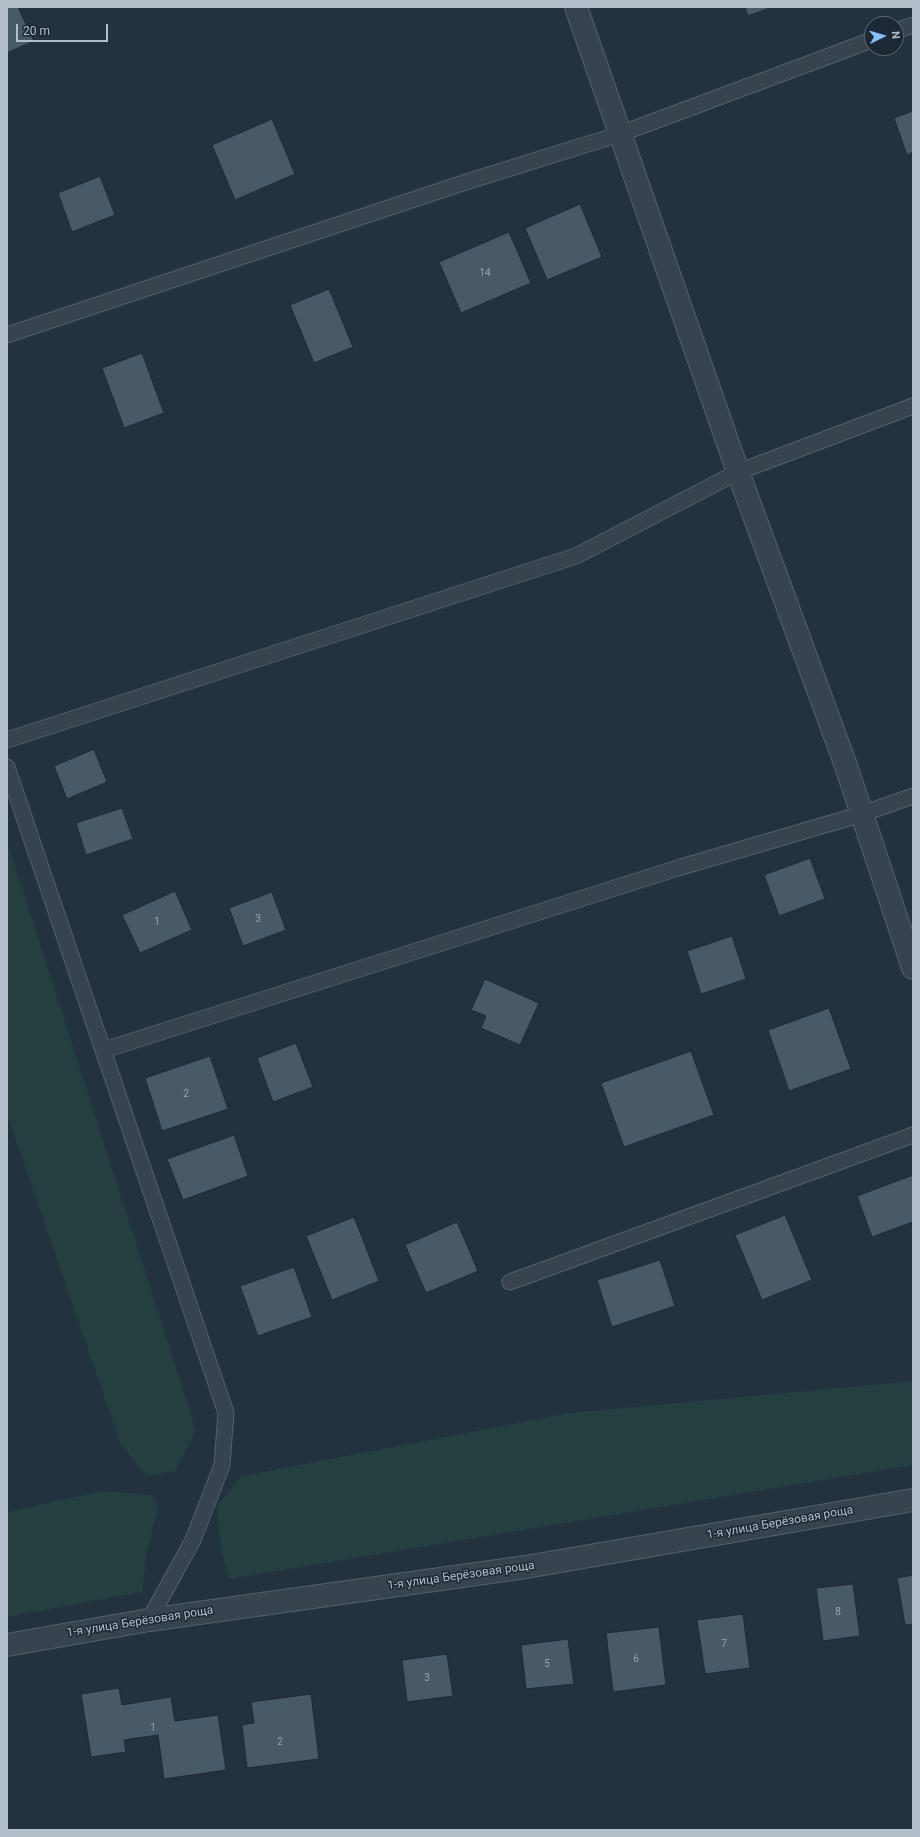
<!DOCTYPE html>
<html>
<head>
<meta charset="utf-8">
<style>
  body { margin:0 }
  #map { position:relative; width:920px; height:1837px; overflow:hidden; background:#22323f; font-family:Roboto,sans-serif }
  canvas { display:block }
  .frame { position:absolute; inset:0; border:8px solid #b2beca; pointer-events:none }
  .north { position:absolute; left:864px; top:16px; width:40px; height:40px; box-sizing:border-box; background:#1c2834; border:1px solid #586470; border-radius:50%; rotate:85deg; font-size:11px; font-weight:700; line-height:16px; text-align:center; color:#b2beca }
  .north::after { content:''; display:block; margin:auto; width:14px; height:18px; background:#84c0fd; clip-path:polygon(50% 0,100% 100%,50% 72%,0 100%) }
  .scale { position:absolute; left:16px; top:24px; width:92px; height:18px; box-sizing:border-box; border:2px solid #b2beca; border-top:0; padding-left:5px; font-size:12px; line-height:14px; white-space:nowrap; color:#b2beca; -webkit-text-stroke:3px #1c2834; paint-order:stroke }
</style>
</head>
<body>
<div id="map">
<canvas width="920" height="1837"></canvas>
<div class="frame"></div>
<div class="north">N</div>
<div class="scale">20 m</div>
</div>
<script>
const context = document.querySelector('canvas').getContext('2d');
context.lineJoin = 'round';
function fill(path, color) {
  context.fillStyle = color;
  context.fill(path, 'evenodd');
}
function shape(rows) {
  const path = new Path2D();
  for (const r of rows) {
    path.moveTo(r[0], r[1]);
    for (let i = 2; i < r.length; i += 2) path.lineTo(r[i], r[i + 1]);
  }
  return path;
}
function stroke(path, color, width, dash) {
  context.strokeStyle = color;
  context.lineWidth = width;
  context.lineCap = dash ? 'butt' : 'round';
  context.setLineDash(dash || []);
  context.stroke(path);
}
function drawText(font, color, halo, rows, align = 'center') {
  context.font = font + ' Roboto,sans-serif';
  context.lineWidth = 3;
  context.setLineDash([]);
  context.textBaseline = 'middle';
  context.strokeStyle = halo;
  context.fillStyle = color;
  for (const [text, x, y, turn = 0] of rows) {
    context.save();
    context.translate(x, y);
    context.rotate((+turn || 0) * Math.PI / 180);
    context.textAlign = isNaN(turn) ? turn : align;
    if (halo) context.strokeText(text, 0, 0);
    context.fillText(text, 0, 0);
    context.restore();
  }
}
fill(shape([
  [7,841,196,1430,176,1471,147,1476,121,1445,7,1114],
  [913,1381,913,1465,229,1579,221,1549,217,1505,242,1476,570,1413],
  [102,1491,154,1495,158,1510,147,1550,142,1592,7,1617,7,1512]
]), '#243f40');
const building = shape([
  [7,7,18,7,34,41,7,53,7,7],
  [745,7,772,7,748,16,745,7],
  [913,111,913,152,907,155,894,118,913,111],
  [272,119,295,174,235,200,212,145,272,119],
  [100,176,115,215,72,232,58,193,100,176],
  [580,204,602,257,547,280,525,228,580,204],
  [509,232,531,283,461,313,439,262,509,232],
  [329,289,353,347,314,363,290,305,329,289],
  [142,353,164,413,124,428,102,368,142,353],
  [94,749,107,782,67,799,54,766,94,749],
  [122,808,133,839,86,855,76,823,122,808],
  [810,858,825,899,779,916,764,875,810,858],
  [175,891,192,930,140,953,122,915,175,891],
  [272,892,286,930,243,946,229,908,272,892],
  [732,936,746,979,701,994,687,951,732,936],
  [485,979,539,1003,520,1045,481,1028,486,1016,471,1010,485,979],
  [829,1008,851,1069,789,1091,768,1030,829,1008],
  [296,1043,313,1087,273,1102,257,1058,296,1043],
  [691,1051,714,1115,624,1147,601,1083,691,1051],
  [210,1056,228,1109,162,1131,145,1078,210,1056],
  [234,1135,248,1176,183,1200,167,1159,234,1135],
  [913,1175,913,1222,872,1237,857,1196,913,1175],
  [785,1215,812,1280,762,1300,735,1235,785,1215],
  [354,1217,379,1281,332,1300,306,1236,354,1217],
  [457,1222,478,1271,426,1293,405,1245,457,1222],
  [660,1260,675,1306,612,1327,597,1280,660,1260],
  [294,1267,312,1317,258,1336,240,1286,294,1267],
  [913,1575,913,1624,905,1625,897,1578,913,1575],
  [853,1584,860,1636,823,1641,816,1588,853,1584],
  [743,1614,750,1668,705,1674,697,1620,743,1614],
  [659,1627,666,1685,613,1692,606,1633,659,1627],
  [568,1639,574,1684,526,1689,521,1645,568,1639],
  [447,1654,453,1696,407,1702,402,1660,447,1654],
  [119,1688,122,1705,171,1697,175,1721,218,1715,226,1770,164,1779,158,1735,124,1740,126,1752,91,1757,81,1694,119,1688],
  [311,1694,319,1759,247,1768,242,1725,254,1723,251,1702,311,1694]
]);
fill(building, '#485968');
stroke(building, '#1e2a36', 1);
const service = shape([
  [896,31,913,25],
  [7,335,463,183,620,134,872,40],
  [7,740,576,556,738,472,913,406],
  [7,767,226,1413,222,1465,193,1540,149,1620],
  [104,1050,681,867,862,814,913,796],
  [510,1282,913,1135]
]);
const minor = shape([
  [576,7,738,472,845,763,913,968],
  [7,1645,149,1620,526,1567,913,1500]
]);
stroke(service, '#55616d', 17);
stroke(minor, '#55616d', 24);
stroke(service, '#37434f', 15);
stroke(minor, '#37434f', 22);
drawText('10px', '#98a5b2', null, [
  ["14",485,273],
  ["3",258,919],
  ["1",157,922],
  ["2",186,1094],
  ["8",838,1612],
  ["7",724,1644],
  ["6",636,1659],
  ["5",547,1664],
  ["3",427,1678],
  ["1",153,1728],
  ["2",280,1742]
]);
drawText('12px', '#b2beca', '#1c2834', [
  ["1-я улица Берёзовая роща",780,1523,-10],
  ["1-я улица Берёзовая роща",461,1576,-8],
  ["1-я улица Берёзовая роща",140,1622,-9]
]);
</script>
</body>
</html>
